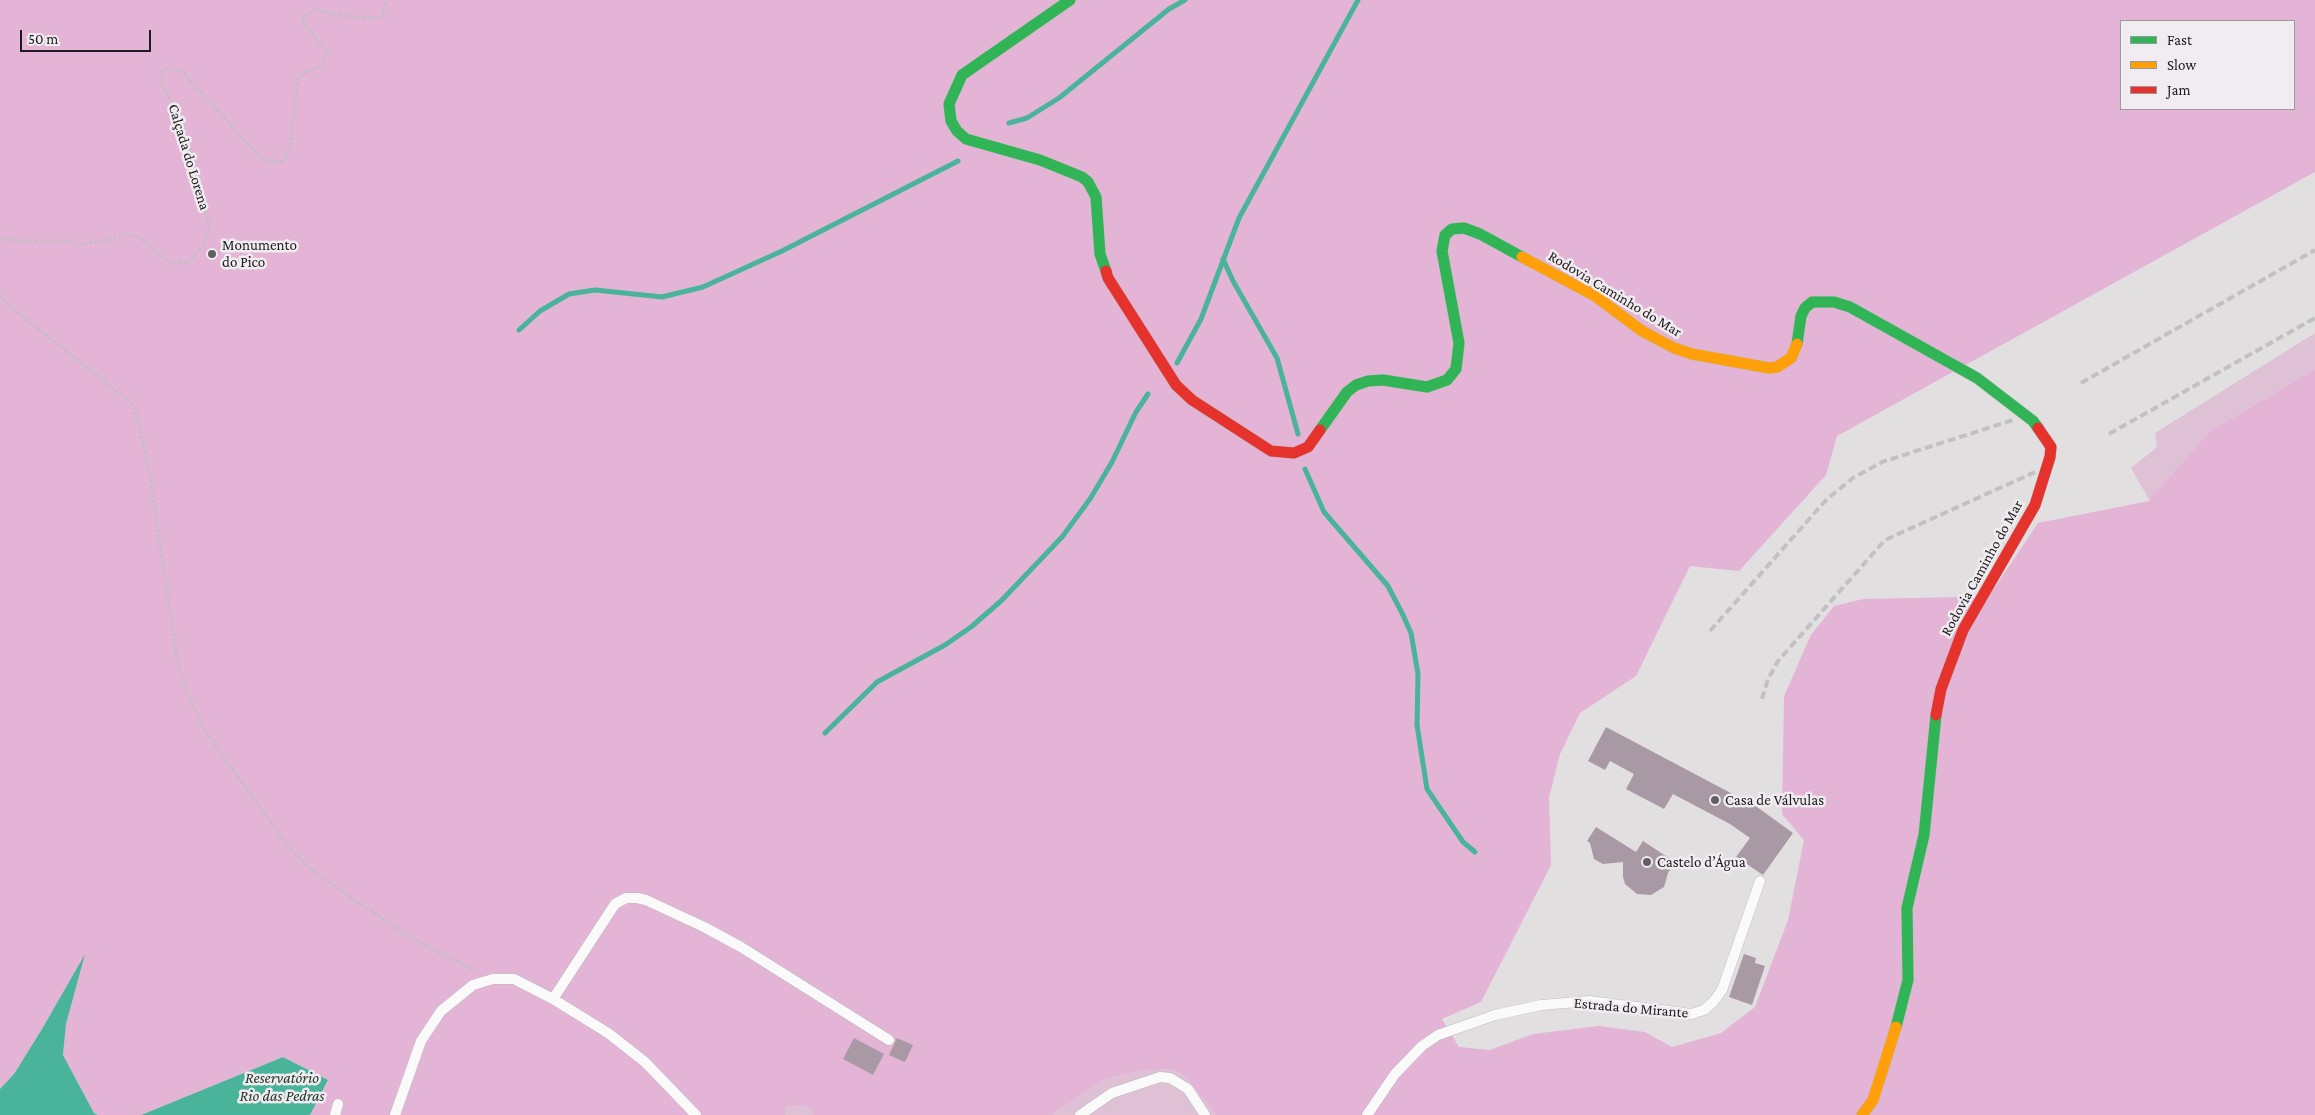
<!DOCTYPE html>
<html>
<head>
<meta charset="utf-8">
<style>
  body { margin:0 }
  #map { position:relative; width:2315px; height:1115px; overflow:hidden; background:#e2dfe1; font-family:"Crimson Pro",serif }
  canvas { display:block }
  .legend { position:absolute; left:2120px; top:20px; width:175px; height:90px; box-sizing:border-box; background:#f0ecef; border:1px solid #9c989b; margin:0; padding:6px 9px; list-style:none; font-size:15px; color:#1d1b1d }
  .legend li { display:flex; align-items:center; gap:10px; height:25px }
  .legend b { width:25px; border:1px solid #9c989b }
  .scale { position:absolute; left:20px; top:30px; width:131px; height:22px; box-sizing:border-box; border:2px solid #1d1b1d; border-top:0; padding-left:6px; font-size:15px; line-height:18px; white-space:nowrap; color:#1d1b1d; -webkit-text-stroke:4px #f0ecef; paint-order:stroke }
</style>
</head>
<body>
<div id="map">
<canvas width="2315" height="1115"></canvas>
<ul class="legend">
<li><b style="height:6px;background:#30b455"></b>Fast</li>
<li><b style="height:6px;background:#ff9f0a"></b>Slow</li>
<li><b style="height:6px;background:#e5322d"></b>Jam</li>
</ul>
<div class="scale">50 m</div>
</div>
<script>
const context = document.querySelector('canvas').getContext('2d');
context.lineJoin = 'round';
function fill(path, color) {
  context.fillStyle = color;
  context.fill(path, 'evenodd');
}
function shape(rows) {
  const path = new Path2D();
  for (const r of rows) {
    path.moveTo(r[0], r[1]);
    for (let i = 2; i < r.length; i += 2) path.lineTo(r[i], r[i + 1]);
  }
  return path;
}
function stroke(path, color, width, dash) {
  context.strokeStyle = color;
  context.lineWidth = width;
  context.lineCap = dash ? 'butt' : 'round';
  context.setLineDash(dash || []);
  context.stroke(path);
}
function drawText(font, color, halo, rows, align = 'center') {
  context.font = font + ' "Crimson Pro",serif';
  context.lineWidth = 5;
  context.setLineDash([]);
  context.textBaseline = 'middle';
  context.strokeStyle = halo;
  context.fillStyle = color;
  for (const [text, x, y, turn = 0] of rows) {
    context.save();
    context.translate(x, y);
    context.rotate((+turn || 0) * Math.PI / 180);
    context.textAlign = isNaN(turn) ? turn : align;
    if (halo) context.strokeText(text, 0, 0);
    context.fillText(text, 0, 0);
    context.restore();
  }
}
fill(shape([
  [2315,333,2315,369,2209,432,2150,501,2131,468,2157,447,2155,433],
  [1172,1069,1185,1076,1216,1115,1052,1115,1104,1080,1139,1071],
  [786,1106,810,1107,813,1115,785,1115]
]), '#dfc1d6');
fill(shape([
  [0,0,2315,0,2315,172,1837,436,1826,475,1739,571,1690,566,1636,676,1580,713,1560,754,1549,798,1551,865,1481,1002,1442,1019,1459,1047,1490,1050,1533,1034,1599,1026,1645,1032,1672,1047,1721,1033,1755,1007,1788,920,1804,840,1782,814,1784,696,1811,635,1834,606,1863,599,1962,597,1987,599,2038,523,2149,501,2209,432,2315,369,2315,1115,1216,1115,1185,1076,1172,1069,1139,1071,1104,1080,1052,1115,813,1115,810,1107,786,1106,785,1115,310,1115,328,1080,283,1057,141,1115,98,1115,94,1113,63,1055,66,1024,84,956,42,1029,14,1074,0,1089],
  [2121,21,2294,21,2294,109,2121,109]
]), '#e3b4d6');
fill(shape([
  [85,954,66,1024,63,1055,94,1113,98,1115,0,1115,0,1089,14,1074,42,1029],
  [283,1057,328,1080,310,1115,141,1115]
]), '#49b49a');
stroke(shape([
  [1009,123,1027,118,1059,98,1169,9,1185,0],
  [1223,259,1233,281,1277,358,1298,434],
  [519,330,540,311,569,294,595,290,662,297,703,287,782,251,958,161],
  [1177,363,1201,319,1239,218,1358,0],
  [1305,469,1324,512,1388,586,1403,615,1411,633,1418,674,1417,725,1427,789,1463,842,1475,852],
  [825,733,877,682,945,645,971,627,1001,601,1062,537,1090,499,1112,462,1136,412,1148,394]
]), '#49b49a', 5);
fill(shape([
  [1606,727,1757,807,1793,833,1763,875,1736,857,1750,838,1730,824,1673,794,1664,809,1626,789,1634,774,1610,761,1605,770,1588,761],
  [1596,827,1636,852,1643,841,1675,862,1668,873,1664,887,1651,895,1637,894,1625,884,1623,877,1623,862,1603,864,1594,859,1590,843,1587,841],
  [1744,954,1756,958,1755,963,1765,966,1752,1005,1729,997],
  [854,1038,884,1054,873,1075,843,1059],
  [897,1038,913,1045,905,1062,889,1055]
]), '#a999a5');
const lane = shape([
  [553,999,615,904,626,898,637,898,646,900,704,927,741,947,889,1040],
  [335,1115,338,1104],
  [395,1115,421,1041,441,1011,473,985,493,979,514,979,553,999,608,1033,645,1062,696,1115],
  [1080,1115,1112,1093,1160,1077,1170,1078,1188,1089,1205,1115],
  [1367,1115,1395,1074,1422,1046,1438,1035,1495,1015,1541,1005,1589,1001,1691,1014,1704,1010,1713,1002,1722,990,1760,881]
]);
const fast = shape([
  [1070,0,962,75,949,104,951,121,957,131,966,139,1040,160,1082,177,1088,182,1096,197,1100,254,1106,271],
  [1797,344,1801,316,1805,308,1812,302,1834,302,1850,307,1977,378,2033,421,2038,428],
  [1320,430,1347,392,1356,385,1368,381,1383,380,1427,387,1447,380,1456,369,1459,343,1442,251,1445,235,1452,229,1464,228,1480,234,1522,257],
  [1896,1027,1908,980,1907,908,1924,835,1936,715]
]);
const slow = shape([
  [1522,257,1595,296,1642,331,1674,348,1692,354,1769,368,1777,367,1791,358,1797,344],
  [1862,1115,1873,1100,1896,1027]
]);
const jam = shape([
  [1106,271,1108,278,1176,385,1192,400,1271,451,1294,453,1308,447,1320,430],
  [1936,715,1941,689,1963,630,2035,505,2050,457,2051,447,2038,428]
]);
stroke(lane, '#bdbbbc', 11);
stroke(fast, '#bdbbbc', 12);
stroke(slow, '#bdbbbc', 12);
stroke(jam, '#bdbbbc', 12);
stroke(shape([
  [0,238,20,241,65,241,81,244,108,240,126,234,139,237,167,260,173,263,188,262,200,249,208,234,209,225,195,165,179,115,160,82,161,74,166,68,181,70,254,151,266,160,280,162,286,157,291,141,298,78,302,74,322,66,326,57,326,51,322,45,305,26,302,21,305,16,314,10,353,17,377,18,383,14,386,0],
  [0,295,7,304,130,402,137,414,150,477,178,666,186,690,204,729,260,808,289,848,315,873,412,939,476,971]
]), '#c0c0c0', 3, [2.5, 2.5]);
stroke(lane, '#fbfafa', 10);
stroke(fast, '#30b455', 11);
stroke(slow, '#ff9f0a', 11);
stroke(jam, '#e5322d', 11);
stroke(shape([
  [2081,383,2315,250],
  [2109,434,2315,318],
  [1710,631,1827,499,1853,478,1882,462,2013,420],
  [1762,699,1768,679,1778,661,1885,540,2035,472]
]), '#c2c0c2', 4, [8, 4]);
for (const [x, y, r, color] of [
  [212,254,5,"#626062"],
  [1715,800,5,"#626062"],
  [1647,862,5,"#626062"]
]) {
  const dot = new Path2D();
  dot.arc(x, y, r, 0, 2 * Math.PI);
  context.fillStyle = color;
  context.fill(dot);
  stroke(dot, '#f0ecef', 2);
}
drawText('15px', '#1d1b1d', '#f0ecef', [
  ["Calçada do Lorena",189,157,73],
  ["Rodovia Caminho do Mar",1615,294,31],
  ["Rodovia Caminho do Mar",1982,568,-61],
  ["Estrada do Mirante",1631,1008,5]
]);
drawText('15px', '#1d1b1d', '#f0ecef', [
  ["Monumento",222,245],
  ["do Pico",222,262],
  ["Casa de Válvulas",1725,800],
  ["Castelo d’Água",1657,862]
], 'left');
drawText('italic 16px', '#1c322a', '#f0ecef', [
  ["Reservatório",282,1078],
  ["Rio das Pedras",282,1096]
]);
</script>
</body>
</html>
